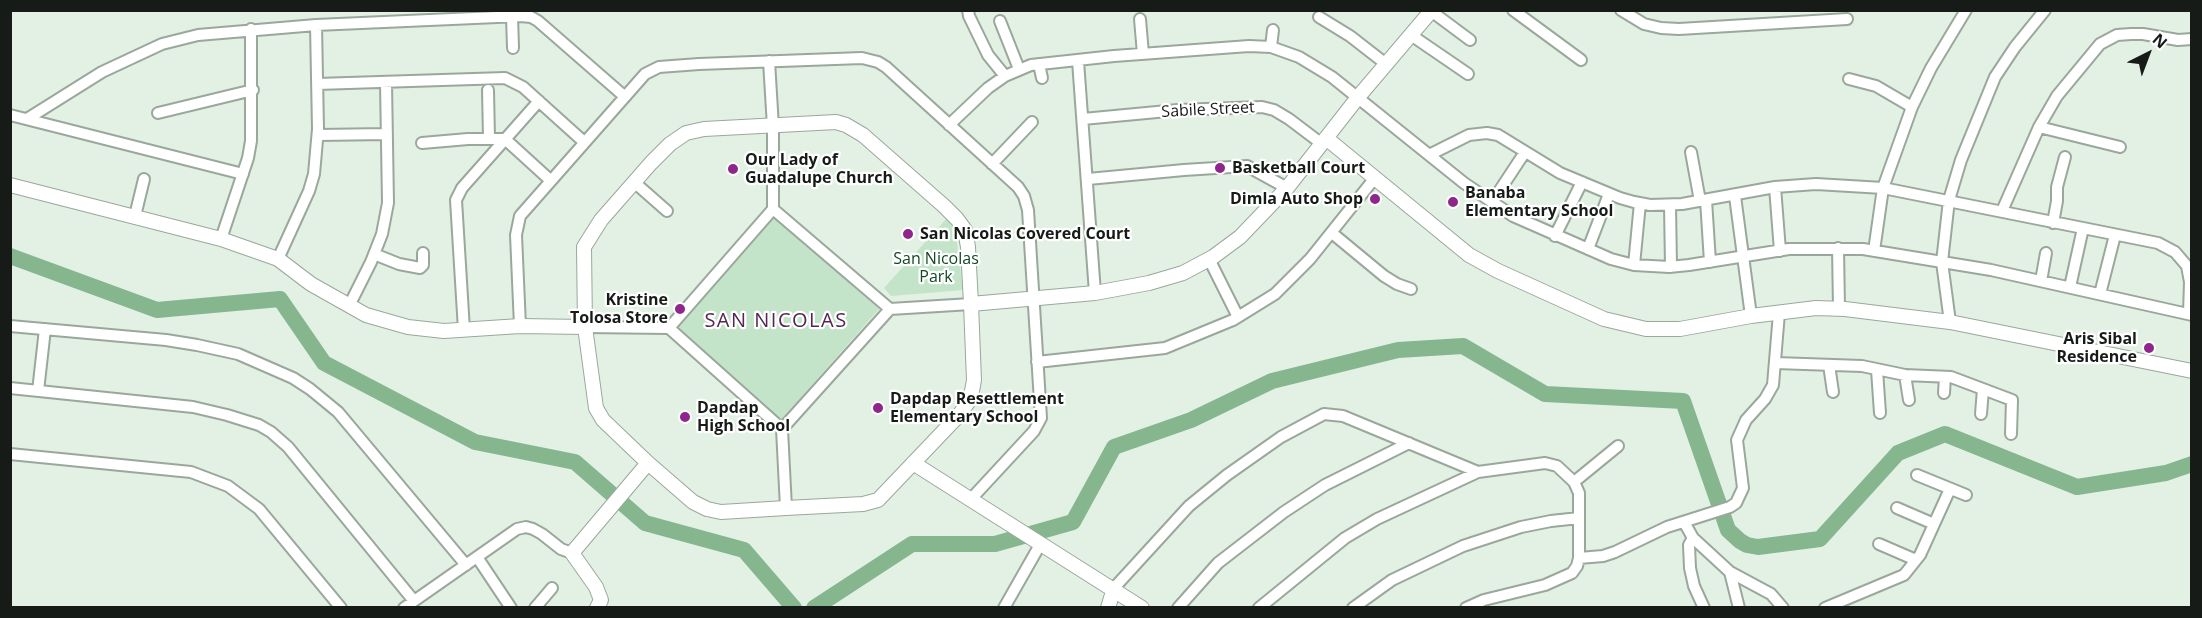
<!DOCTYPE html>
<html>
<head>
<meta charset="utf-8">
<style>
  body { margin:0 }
  #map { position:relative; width:2202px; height:618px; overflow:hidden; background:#e2f1e4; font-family:"Open Sans",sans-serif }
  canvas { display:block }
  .frame { position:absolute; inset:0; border:12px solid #161b17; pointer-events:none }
  .north { position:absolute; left:2118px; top:24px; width:60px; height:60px; -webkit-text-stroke:4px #fff; paint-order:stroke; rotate:42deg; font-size:16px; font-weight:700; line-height:24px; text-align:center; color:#161b17 }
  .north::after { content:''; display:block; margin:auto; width:21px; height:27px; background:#161b17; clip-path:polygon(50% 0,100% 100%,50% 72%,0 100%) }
</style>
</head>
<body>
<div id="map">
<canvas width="2202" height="618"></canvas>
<div class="frame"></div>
<div class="north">N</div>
</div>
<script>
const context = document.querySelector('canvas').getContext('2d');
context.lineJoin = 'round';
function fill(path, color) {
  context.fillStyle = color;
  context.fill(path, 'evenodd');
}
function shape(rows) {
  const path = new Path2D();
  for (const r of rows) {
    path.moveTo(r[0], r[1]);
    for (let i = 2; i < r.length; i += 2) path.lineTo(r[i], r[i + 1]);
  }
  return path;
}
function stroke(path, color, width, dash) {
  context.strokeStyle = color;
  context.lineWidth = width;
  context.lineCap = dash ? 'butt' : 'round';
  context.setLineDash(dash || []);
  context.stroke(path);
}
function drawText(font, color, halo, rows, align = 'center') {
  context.font = font + ' "Open Sans",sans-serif';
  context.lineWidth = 4.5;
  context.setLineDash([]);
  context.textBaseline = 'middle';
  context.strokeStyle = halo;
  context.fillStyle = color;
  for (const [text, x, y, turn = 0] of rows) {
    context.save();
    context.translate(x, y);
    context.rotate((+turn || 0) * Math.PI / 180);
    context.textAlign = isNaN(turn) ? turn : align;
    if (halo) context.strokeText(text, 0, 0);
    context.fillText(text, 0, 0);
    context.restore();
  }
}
fill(shape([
  [774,217,879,309,780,421,675,329],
  [946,219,955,228,963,290,891,296,884,288]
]), '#c3e4c8');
stroke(shape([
  [10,256,157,310,280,299,324,363,475,442,575,462,645,523,744,550,794,608],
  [814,608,912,544,995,544,1073,522,1114,447,1191,420,1272,381,1398,350,1463,346,1545,394,1683,401,1728,530,1740,541,1747,545,1758,547,1820,539,1898,453,1945,434,2077,487,2166,473,2192,464]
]), '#86b68e', 16);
const street = shape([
  [968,10,969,16,988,55,1005,76],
  [1513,10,1581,60],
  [1621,10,1644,24,1661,28,1679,29,1847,19],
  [1431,11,1470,40],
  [512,16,513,48],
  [1319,17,1350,36,1386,64],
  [1140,19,1143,54],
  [1000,21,1019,69],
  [1411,35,1468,74],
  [1271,47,1273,30],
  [769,61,773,127,773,209,669,328,782,429,890,309,773,209],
  [1078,61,1095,293],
  [1039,64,1042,78],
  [1849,79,1876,86,1912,107],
  [317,84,505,78,523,87,584,142],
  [488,90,489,138],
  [158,113,253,90],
  [10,115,243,174],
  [27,119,102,72,162,44,198,35,316,25,520,16,531,17,538,21,624,96],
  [1083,119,1178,110,1262,107,1274,110,1289,119,1322,144],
  [949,125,988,88,1005,76,1031,65,1114,56,1249,46,1271,47,1299,57,1332,77,1464,183,1513,216,1611,259,1634,265,1669,267,1689,265,1789,249,1863,249,1991,270,2192,315],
  [2039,127,2120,147],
  [318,135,387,134],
  [422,143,468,139,505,139,550,180],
  [1691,152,1700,201],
  [1431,154,1469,135,1487,133,1498,135,1560,173,1620,198,1634,202,1650,205,1682,204,1775,187,1816,184,1883,188,2158,243,2175,252,2187,266,2190,282,2189,314],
  [992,164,1032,122],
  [1088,179,1184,170,1247,166,1287,188],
  [634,182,667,211],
  [1775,187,1780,251],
  [1735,196,1751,316],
  [1706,200,1710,262],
  [1492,202,1525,152],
  [1670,205,1671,267],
  [2002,211,2039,127,2057,96,2100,44,2117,35,2131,34,2143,34,2178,40,2192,39],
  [135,216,144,179],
  [2053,223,2057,201,2057,187,2065,157],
  [1332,233,1384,276,1397,284,1411,289],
  [1555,236,1582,182],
  [221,239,248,158,251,141,251,29],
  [1838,248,1839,308],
  [1588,249,1609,194],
  [1874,251,1883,188,1912,107,1931,68,1966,10],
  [374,254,399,264,420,268,423,265,423,253],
  [278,259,309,191,314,174,318,129,316,25],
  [1209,259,1238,317],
  [1634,265,1640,203],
  [2041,281,2046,253],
  [2070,287,2083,228],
  [2100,294,2115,235],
  [349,306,371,262,382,234,388,203,386,83],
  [890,309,971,304],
  [1950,322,1942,262,1949,200,1961,160,1995,77,2015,47,2045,10],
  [10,326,166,340,197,345,238,354,293,378,310,389,338,412,466,565],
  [520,326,516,235,520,216,645,74,659,67,699,64,862,58,878,62,886,67,1018,187,1024,196,1028,210,1041,418,1034,431,971,499],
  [585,327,669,328],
  [464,330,456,200,462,188,539,101],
  [1037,362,1165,348,1233,320,1275,294,1310,259,1374,179],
  [1776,363,1862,366,1905,375,1951,377,2012,400,2011,434],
  [1829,365,1833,392],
  [1877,370,1880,413],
  [1905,375,1909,400],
  [10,388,193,407,227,415,259,425,271,432,288,447,414,601],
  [38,391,45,329],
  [1944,393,1945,377],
  [1981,414,1983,389],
  [782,429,786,508],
  [10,454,191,472,228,486,259,509,341,608],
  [1917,475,1966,495],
  [1574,482,1618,446],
  [1897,508,1934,524],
  [1684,522,1693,538,1730,572,1771,594,1783,608],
  [1693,538,1689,545,1690,568,1694,586,1704,608],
  [1879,544,1916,560],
  [477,557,511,608],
  [1730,572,1739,608],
  [1114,588,1189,506,1227,475,1281,437,1324,414,1343,416,1478,472,1545,463,1557,466,1574,482,1579,493,1579,558],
  [404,608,517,529,526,527,533,529,542,534,561,549,572,553],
  [535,608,552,588],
  [1004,608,1041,543],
  [1178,608,1218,563,1284,512,1325,485,1409,443],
  [1259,608,1345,538,1377,519,1478,472],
  [1353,608,1392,580,1463,546,1521,527,1551,521,1579,518],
  [1466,608,1484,600,1545,585,1572,573,1577,566,1579,558,1603,556,1615,552,1667,527,1730,507,1736,503,1743,488,1737,440,1746,420,1765,399,1773,385,1779,313],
  [1825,608,1904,575,1920,555,1950,489]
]);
const secondary = shape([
  [836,122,846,125,863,135,944,206,957,219,965,230,968,247,971,304,974,380,972,391,968,402,960,414,878,500,863,504,786,508,721,512,707,509,693,502,648,463,603,420,596,408,585,327,584,247,601,220,651,163,670,144,686,133,704,129,836,122],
  [1326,138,1469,255,1498,271,1604,319,1646,329,1680,329,1751,316,1816,308,1845,309,1950,322,2192,371],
  [10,185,221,239,278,259,311,284,366,315,408,327,444,331,520,326,585,327],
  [971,304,1095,293,1149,283,1183,273,1213,257,1240,237,1287,188,1359,96,1432,10],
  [913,463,1142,608],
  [597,608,601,600,596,587,572,553,648,463],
  [1108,608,1114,588]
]);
stroke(street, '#9aa89c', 14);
stroke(secondary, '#9aa89c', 16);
stroke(street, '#fff', 10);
stroke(secondary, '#fff', 14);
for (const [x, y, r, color] of [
  [1220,168,6,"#8e268b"],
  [733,169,6,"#8e268b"],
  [1375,199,6,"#8e268b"],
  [1453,202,6,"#8e268b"],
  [908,234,6,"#8e268b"],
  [680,309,6,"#8e268b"],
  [2149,348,6,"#8e268b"],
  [878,408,6,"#8e268b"],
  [685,417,6,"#8e268b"]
]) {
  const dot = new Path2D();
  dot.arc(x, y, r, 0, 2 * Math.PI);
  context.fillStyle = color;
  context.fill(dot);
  stroke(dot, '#fff', 2);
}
drawText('16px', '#161b17', '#fff', [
  ["Sabile Street",1208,110,-3]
]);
drawText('bold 16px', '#161b17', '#fff', [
  ["Our Lady of",745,160],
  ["Guadalupe Church",745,178],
  ["Basketball Court",1232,168],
  ["Banaba",1465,193],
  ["Elementary School",1465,211],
  ["Dimla Auto Shop",1363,199,"right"],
  ["San Nicolas Covered Court",920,234],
  ["Kristine",668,300,"right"],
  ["Tolosa Store",668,318,"right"],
  ["Aris Sibal",2137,339,"right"],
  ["Residence",2137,357,"right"],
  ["Dapdap Resettlement",890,399],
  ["Elementary School",890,417],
  ["Dapdap",697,408],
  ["High School",697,426]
], 'left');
drawText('16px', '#124822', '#fff', [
  ["San Nicolas",936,259],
  ["Park",936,277]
]);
context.letterSpacing = '1.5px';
drawText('20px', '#572555', '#fff', [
  ["SAN NICOLAS",776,321]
]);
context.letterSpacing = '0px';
</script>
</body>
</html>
